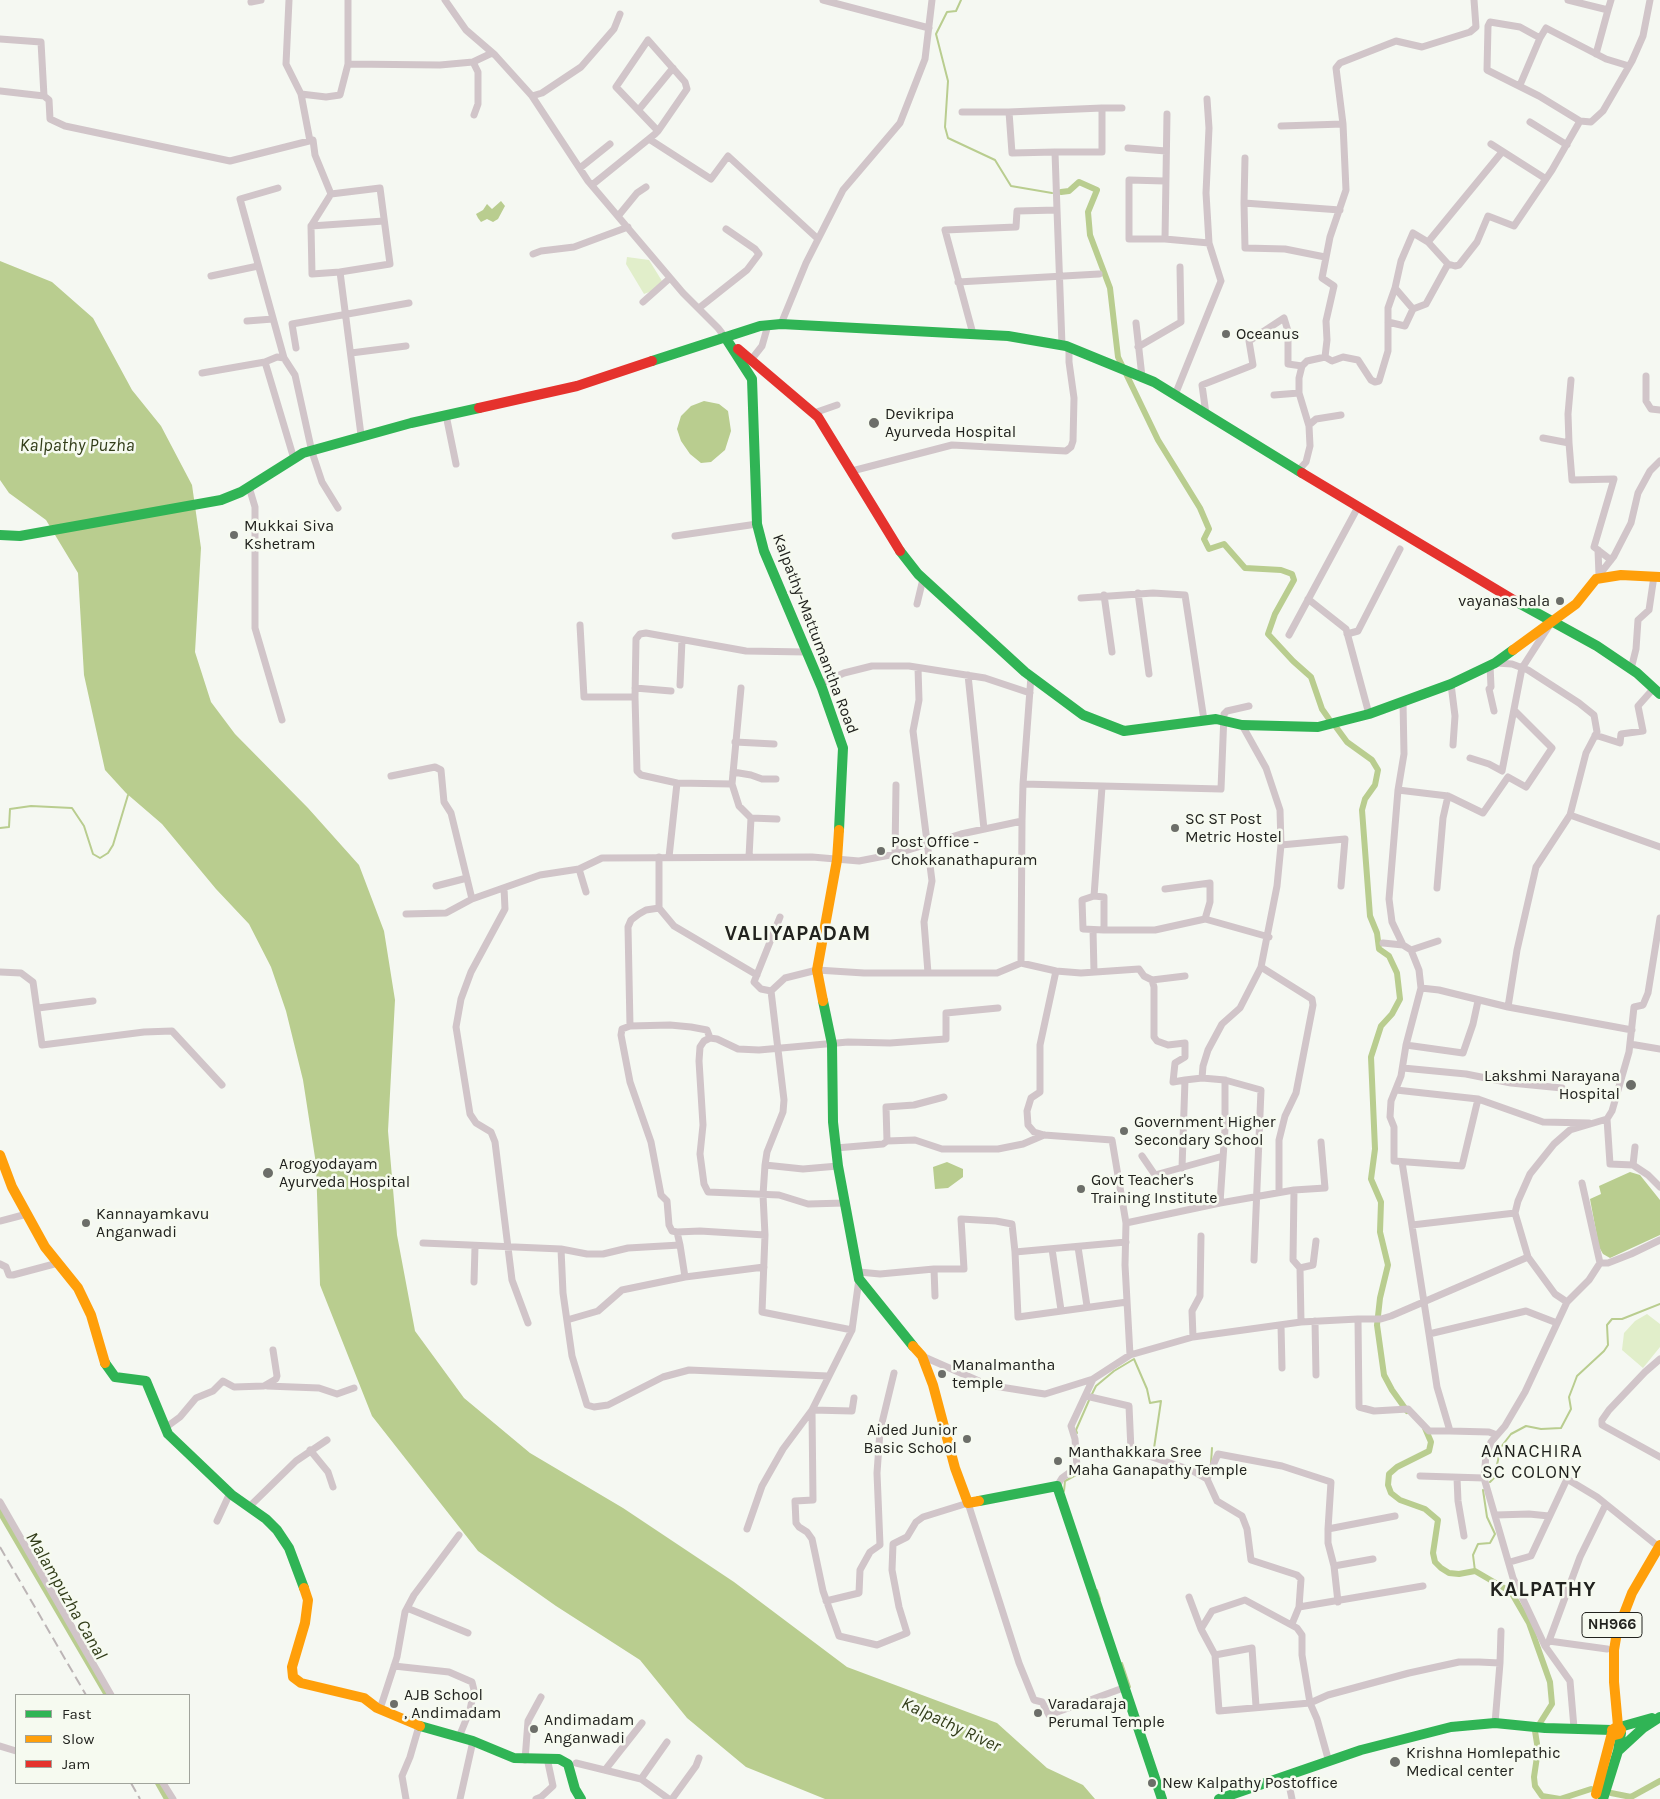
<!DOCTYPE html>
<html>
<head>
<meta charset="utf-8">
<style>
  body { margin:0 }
  #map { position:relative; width:1660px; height:1799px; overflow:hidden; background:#f5f8f2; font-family:Karla,sans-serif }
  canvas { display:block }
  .legend { position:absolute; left:15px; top:1694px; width:175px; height:90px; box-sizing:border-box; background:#f6faf0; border:1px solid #a1a49c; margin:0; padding:6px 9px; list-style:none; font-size:15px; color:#22231f }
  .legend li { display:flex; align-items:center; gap:10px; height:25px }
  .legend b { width:25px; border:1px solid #a1a49c }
</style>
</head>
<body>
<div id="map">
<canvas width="1660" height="1799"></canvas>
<ul class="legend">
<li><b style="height:6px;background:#30b455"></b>Fast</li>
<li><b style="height:6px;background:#ff9f0a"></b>Slow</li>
<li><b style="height:6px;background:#e5322d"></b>Jam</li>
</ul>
</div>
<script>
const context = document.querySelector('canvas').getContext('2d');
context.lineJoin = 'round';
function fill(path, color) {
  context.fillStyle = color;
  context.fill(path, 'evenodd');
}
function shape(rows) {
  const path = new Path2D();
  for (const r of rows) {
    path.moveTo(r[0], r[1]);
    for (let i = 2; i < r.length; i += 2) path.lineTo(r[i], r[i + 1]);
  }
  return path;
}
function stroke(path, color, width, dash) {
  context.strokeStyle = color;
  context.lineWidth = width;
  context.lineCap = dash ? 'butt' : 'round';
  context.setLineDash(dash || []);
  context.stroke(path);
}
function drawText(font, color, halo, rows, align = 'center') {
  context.font = font + ' Karla,sans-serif';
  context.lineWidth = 5;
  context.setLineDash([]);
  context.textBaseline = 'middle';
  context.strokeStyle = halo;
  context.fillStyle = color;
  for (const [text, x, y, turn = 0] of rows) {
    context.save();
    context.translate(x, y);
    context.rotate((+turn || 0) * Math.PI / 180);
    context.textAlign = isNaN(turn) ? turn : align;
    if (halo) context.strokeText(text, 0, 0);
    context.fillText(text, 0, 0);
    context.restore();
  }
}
fill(shape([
  [627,257,649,260,662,281,652,291,644,294,626,264],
  [1647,1314,1660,1324,1660,1347,1643,1368,1622,1350,1624,1333,1635,1321]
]), '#e1eeca');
fill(shape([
  [501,201,505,206,498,219,493,222,487,219,481,222,478,218,476,214,483,210,487,204,492,209],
  [0,261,52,282,93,318,132,390,161,426,192,485,201,548,195,652,211,702,235,734,308,808,359,865,384,931,395,1000,388,1131,397,1235,415,1331,464,1398,530,1453,623,1508,734,1582,847,1667,997,1723,1047,1768,1083,1785,1095,1799,825,1799,746,1767,687,1718,640,1660,556,1606,478,1551,372,1416,320,1285,316,1164,303,1080,286,1011,271,967,249,924,216,889,162,824,126,793,105,770,84,675,78,573,46,520,9,493,0,480],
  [704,401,719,404,728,411,731,431,725,450,711,462,701,463,690,454,681,441,677,429,681,416,691,406],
  [947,1162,963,1169,963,1177,948,1188,935,1189,933,1167],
  [1630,1172,1640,1175,1660,1200,1660,1235,1610,1258,1603,1254,1599,1247,1590,1199,1601,1194,1599,1186]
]), '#b9cd8f');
stroke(shape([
  [961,0,956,11,947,12,936,34,948,81,945,127,948,138,995,160,1011,186,1052,193],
  [0,828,9,827,10,809,31,806,72,808,84,826,93,854,100,858,108,853,113,845,128,795],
  [1092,1394,1096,1386,1114,1371,1134,1359,1147,1389,1150,1403,1161,1401,1153,1455],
  [1077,1433,1076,1430,1090,1398],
  [1211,1463,1212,1448],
  [1490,1482,1494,1478,1501,1447,1511,1434,1526,1426,1541,1429,1561,1428,1571,1409,1569,1397,1574,1384,1577,1376,1604,1351,1608,1345,1607,1325,1612,1319,1622,1319,1660,1304],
  [1064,1491,1065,1481,1076,1475,1078,1470],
  [1475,1571,1473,1555,1478,1544,1490,1543,1495,1534,1487,1517,1483,1490],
  [1097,1590,1100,1599],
  [1122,1663,1130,1687]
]), '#b9cd8f', 2);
stroke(shape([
  [1061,192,1069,191,1079,182,1097,190,1088,212,1090,235,1110,288,1118,357,1158,440,1200,508,1209,529,1204,539,1209,549,1224,544,1245,568,1281,570,1292,574,1294,580,1275,614,1268,634,1293,661,1311,677,1322,709,1329,719],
  [1336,727,1347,742,1372,760,1378,770,1375,785,1365,799,1362,810,1370,916,1377,933,1379,949,1389,956,1397,973,1400,999,1392,1014,1381,1026,1371,1057,1375,1149,1371,1179,1381,1202,1380,1232,1388,1265,1380,1298,1377,1325,1384,1375,1392,1390,1407,1411],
  [1425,1428,1431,1442,1429,1451,1397,1467,1389,1474,1388,1485,1391,1493,1400,1500,1425,1509,1438,1520,1433,1553,1435,1562,1441,1568,1449,1573,1459,1574,1475,1571,1511,1592,1529,1623,1550,1682,1552,1704,1540,1723],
  [0,1512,107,1695],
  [1535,1731,1538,1750,1534,1777,1535,1786,1542,1796,1560,1799,1591,1789],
  [158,1783,167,1799],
  [1611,1793,1631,1797,1660,1781]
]), '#b9cd8f', 6);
stroke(shape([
  [289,0,286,64,301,94,310,141],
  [445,0,466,30,495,55,532,96,588,181,683,293,718,328,725,337],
  [823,0,929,28],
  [1568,0,1608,10,1596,54],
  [251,2,261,0],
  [1608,10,1611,0],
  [0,39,41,42,44,96],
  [348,64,440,65,473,62],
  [1520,85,1540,38],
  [0,91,44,96,49,100,50,119,65,126,230,161,313,140,315,155,331,194],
  [301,94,326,97,340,95,348,64,348,0],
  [532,96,542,93,581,67,614,29,620,14],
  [641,107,673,68],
  [1102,108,1122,108],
  [962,112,1009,112],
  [1167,114,1165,239,1209,243],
  [474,115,478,104,478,72,473,62,492,53],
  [1580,121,1539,96,1487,70,1488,26,1490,22,1520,27,1540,38,1546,28,1606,59,1629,66],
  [1530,122,1567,145],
  [1281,126,1343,124],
  [649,139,711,179,728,156,818,239],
  [1491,144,1546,179],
  [1128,148,1166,151],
  [1055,152,1102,152,1102,108,1009,112,1012,153,1055,152,1057,210],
  [580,168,610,144],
  [592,185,655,134,658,131,687,89,685,82,648,40,616,87,658,131],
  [278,188,240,199,284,358,295,375,312,452,322,482,338,508],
  [1244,203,1245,158],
  [619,215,637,193,646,187],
  [311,226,384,221],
  [1165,239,1129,239,1129,180,1165,181],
  [533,254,541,251,574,247,628,227],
  [1325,257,1285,249,1245,248,1244,203,1340,210],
  [1448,264,1455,266,1459,265,1477,242,1488,216,1514,226,1552,170,1580,121,1591,122,1603,111,1632,61,1643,36,1650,0],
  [340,272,312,274,311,226,331,194,380,188,390,264,340,272,361,435],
  [211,276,258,266],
  [958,282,1099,274],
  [1395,288,1401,261,1413,233,1428,242],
  [643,302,670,278],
  [699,308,747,270,759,254,755,249,726,229],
  [247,321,273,319],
  [1388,322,1405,326,1413,309,1426,304,1448,264,1428,242,1502,152],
  [1136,323,1142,377],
  [781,324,806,263,843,190,900,123,925,59,932,0],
  [973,334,945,230,1016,227,1017,211,1057,210,1062,345],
  [1138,347,1181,322,1180,267],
  [296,348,292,324,409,303],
  [351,353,406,346],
  [1325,357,1332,361,1343,357,1358,360,1371,380,1375,382,1379,381,1388,351,1388,308,1395,288,1413,309],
  [751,360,762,346,768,325],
  [265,362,294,459],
  [202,373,265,362,277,357,284,358],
  [1646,376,1646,401,1651,409,1660,410],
  [1175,395,1221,281,1209,243,1206,193,1209,128,1207,99],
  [1274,395,1299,393],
  [814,413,837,405],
  [1206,414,1202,385,1253,365,1249,341,1284,318,1288,331,1288,364,1302,366],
  [446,415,456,464],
  [1309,425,1316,419,1341,415],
  [1543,438,1569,443,1572,480,1614,479,1594,547,1611,560],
  [1569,443,1568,414,1571,380],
  [852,471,952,445,1066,451,1071,447,1073,441,1074,398,1069,362,1069,348],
  [1297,472,1306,462,1310,446,1309,426,1299,393,1299,378,1302,366,1307,361,1325,357,1327,340,1326,321,1334,286,1322,278,1330,237,1346,190,1343,124,1336,68,1340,63,1396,41,1422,47,1470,32,1476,27,1474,0],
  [249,487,255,507,255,628,282,720],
  [675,536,757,524],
  [1598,550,1599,575],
  [1596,579,1614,556,1631,523,1638,493,1650,471,1660,461],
  [1138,593,1149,674],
  [1104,595,1112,652],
  [1081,598,1153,593,1185,595,1204,720],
  [1308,599,1346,629,1369,714],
  [917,604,923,579],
  [580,625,584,697,635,697],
  [1347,634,1358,631,1400,549],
  [1289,635,1358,507],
  [1496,663,1512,664,1528,670,1579,703,1594,715,1597,732,1586,753,1570,815,1536,867,1517,950,1508,1007,1632,1030],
  [1490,665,1491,687,1489,689,1494,711],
  [918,668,919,700,913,731,932,881,924,922,928,973],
  [1631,669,1636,649,1638,620,1649,610,1654,576],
  [968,675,984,829],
  [820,684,844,673,872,666,909,666,985,678,1030,693],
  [1451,684,1455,716,1453,745],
  [680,685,682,640],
  [635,688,671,691],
  [1595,735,1620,743,1621,734,1643,731,1638,706,1654,688],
  [735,742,774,744],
  [1470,758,1489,764,1502,771,1522,668,1549,626],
  [733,772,751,775,762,779,776,779],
  [391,776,435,767,441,770,444,802,451,813,472,899,540,875,579,869,602,858,812,857,859,861,895,854,961,834,1022,821,1023,784,1221,789,1224,714,1227,711,1249,706],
  [677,783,732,784,741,688],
  [732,784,739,806,751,818],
  [1023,784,1031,676],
  [1398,790,1448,796,1443,818,1437,888],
  [1448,796,1483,813,1508,777,1526,787,1552,748,1514,710],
  [1570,815,1660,847],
  [1022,821,1021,963,1056,971,1081,973,1139,969,1144,976,1152,980,1185,976],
  [1281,845,1345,839,1341,886],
  [895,854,896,785],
  [659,857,659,908,646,910,639,914,631,920,628,927,630,1026,622,1029,621,1035,630,1082,651,1142,661,1195,667,1201,669,1225,672,1231,677,1232],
  [669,857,677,783,641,775,637,771,635,697,636,639,640,634,646,633,746,651,806,652],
  [749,857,751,818,777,819],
  [579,869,586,892],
  [436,886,467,878],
  [504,888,505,909,471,972,461,999,456,1027,470,1114,476,1123,491,1132,495,1142,512,1280,528,1323],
  [1165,889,1210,883,1210,902,1205,919,1269,937],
  [1094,896,1082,900,1083,929,1104,930,1104,897,1094,896,1102,787],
  [659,908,674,926,757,975],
  [406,914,446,913,472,899],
  [780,917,754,982,761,989,771,991,784,1100,783,1112,767,1152,765,1165,763,1195,765,1235,762,1312,852,1330],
  [1093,930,1094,972],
  [1104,930,1155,930,1205,919],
  [1383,943,1403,945,1411,950,1419,970,1421,988,1406,1045,1401,1076,1391,1101,1390,1117,1394,1127,1394,1161,1462,1166,1478,1099,1543,1122,1589,1123],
  [1403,945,1392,922,1389,899,1398,790,1404,754,1403,702],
  [1411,950,1438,941],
  [1261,967,1312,999,1313,1005,1296,1093,1285,1116,1279,1140,1279,1192],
  [1056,971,1040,1045,1040,1092,1031,1098,1027,1111,1028,1125,1034,1132,1044,1135,1112,1140,1126,1223,1125,1265,1130,1355],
  [0,972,21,973,33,982,42,1045,144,1032,172,1031,222,1085],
  [1152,980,1154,987,1154,1037,1157,1041,1168,1045,1185,1043,1185,1057,1175,1063,1173,1082,1185,1080],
  [1421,988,1439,990,1508,1007],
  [771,991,785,978,817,970,864,973,997,973,1021,963],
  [38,1008,93,1001],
  [630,1026,670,1025,691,1027,707,1030,710,1038],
  [1630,1044,1660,1049],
  [1406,1045,1463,1053,1473,1024,1478,1001],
  [1403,1068,1466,1074,1511,1083,1562,1088],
  [1225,1080,1261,1090,1254,1260],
  [1396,1090,1478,1099],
  [1607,1119,1610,1164,1633,1165],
  [887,1141,886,1107,914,1105,944,1097],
  [1635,1147,1633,1165,1648,1175,1660,1187],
  [836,1148,883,1144,887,1141,915,1140,942,1149,998,1149,1023,1144,1044,1135],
  [1142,1156,1155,1175,1223,1156],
  [1402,1162,1429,1334],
  [765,1165,803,1169,838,1166],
  [1182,1168,1185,1080,1202,1078],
  [1582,1183,1600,1263],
  [1294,1190,1293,1260,1300,1268,1301,1322],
  [845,1203,808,1204,779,1195,708,1192,704,1184,700,1154,703,1125,699,1061,700,1047,704,1041,710,1038,717,1039,738,1049,759,1050,848,1042,890,1043,946,1039,946,1013,998,1008],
  [1220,1203,1225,1129,1225,1080,1202,1078,1203,1066,1208,1050,1222,1024,1240,1008,1261,967,1277,886,1281,845,1280,810,1266,768,1242,725],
  [0,1221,27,1214],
  [1126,1223,1220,1203,1294,1190,1325,1188,1321,1142],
  [1412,1225,1515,1213],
  [1126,1242,1015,1252,1018,1317,1127,1302],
  [423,1243,561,1249],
  [680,1245,677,1232,700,1231,765,1235],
  [1078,1247,1087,1306],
  [1052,1249,1061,1310],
  [0,1264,6,1267,9,1275,13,1275,58,1263],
  [764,1267,685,1277,680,1245,628,1248,603,1254,587,1254,561,1249,563,1293,572,1356,587,1405,594,1407,608,1405,663,1377,689,1370,828,1376],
  [1300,1268,1313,1265,1316,1241],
  [934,1269,935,1296],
  [859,1272,880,1274,934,1269,964,1269,961,1219,996,1221,1012,1224,1015,1252],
  [859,1279,852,1330,812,1410,813,1500,795,1501,796,1523,799,1527,807,1532,812,1539,823,1591,839,1636,877,1645,907,1633,899,1607,892,1570,893,1544,907,1537,916,1522,923,1517,968,1503,1019,1663,1034,1700,1042,1702,1049,1715,1126,1687],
  [474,1282,475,1247],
  [1567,1302,1555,1294,1528,1257,1515,1213,1518,1201,1530,1174,1554,1144,1570,1130,1607,1119,1612,1111,1629,1052,1634,1007,1643,1005,1648,993,1660,918],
  [1358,1319,1381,1319,1391,1316,1528,1257],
  [567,1320,598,1311,622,1290,685,1277],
  [1315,1321,1316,1375],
  [1281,1325,1282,1368],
  [1193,1337,1192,1311,1200,1296,1201,1236],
  [922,1356,988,1385,1038,1393,1045,1394,1093,1379],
  [1660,1359,1645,1372,1609,1410,1602,1420,1602,1425,1660,1457],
  [267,1386,319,1388,337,1394,354,1388],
  [1086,1396,1129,1406,1131,1450,1191,1470,1207,1479,1217,1501,1242,1516,1247,1529,1251,1560,1297,1575,1301,1579,1299,1607,1292,1624],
  [165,1428,180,1417,196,1398,213,1391,223,1381,234,1387,264,1386,276,1379,277,1376,273,1350],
  [1497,1435,1489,1432,1450,1431,1437,1387,1429,1334,1526,1311,1557,1323],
  [310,1450,328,1472,333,1487],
  [1420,1476,1484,1478],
  [1457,1478,1458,1501,1464,1536],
  [1207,1479,1218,1454,1282,1466,1331,1482,1328,1529],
  [1057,1486,1062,1478,1077,1467,1075,1439,1071,1426,1093,1379,1130,1355,1193,1337,1301,1322,1358,1319,1359,1407,1374,1411,1408,1409,1429,1431,1450,1431],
  [0,1502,111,1695],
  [249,1507,296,1461,327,1440],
  [1496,1515,1529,1514,1549,1516],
  [217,1521,230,1493],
  [747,1529,762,1486,783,1449,812,1410,852,1411,854,1398],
  [1510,1562,1531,1556,1567,1479,1597,1497,1654,1543],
  [1334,1566,1373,1559],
  [1189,1597,1201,1629],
  [826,1601,859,1593,860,1570,870,1552,880,1545,877,1473,880,1431,894,1373],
  [1338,1602,1334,1566,1328,1543,1328,1529,1395,1516],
  [1299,1607,1423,1586],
  [407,1608,468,1633],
  [1549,1641,1607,1649],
  [1545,1646,1549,1641,1580,1557,1605,1506],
  [1215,1655,1252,1648,1256,1706],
  [1500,1663,1501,1631],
  [394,1666,449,1672,472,1682,474,1690,470,1710,459,1737],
  [380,1709,397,1657,405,1612,414,1595,459,1535],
  [1574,1728,1570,1681,1545,1646,1513,1578,1484,1478,1486,1455,1491,1442,1505,1426,1525,1392,1567,1302,1589,1280,1600,1263,1608,1263,1631,1254,1660,1240],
  [0,1746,16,1751],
  [525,1760,528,1721,541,1697],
  [1329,1762,1317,1719,1310,1703,1302,1655,1302,1635,1297,1628,1245,1600,1212,1611,1201,1629,1215,1655,1219,1711,1310,1703,1328,1695,1409,1673,1459,1662,1479,1662,1500,1663,1495,1723],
  [576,1763,641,1779,669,1799],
  [605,1770,642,1723],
  [1287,1775,1292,1799],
  [641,1779,667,1742],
  [163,1783,173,1799],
  [406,1799,402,1776,410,1757,419,1726],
  [460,1799,473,1741],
  [536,1799,541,1797,553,1786,547,1758],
  [672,1799,696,1766,699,1758]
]), '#d1c5c9', 7);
stroke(shape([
  [725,337,752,379,757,524,764,551,822,688,843,748,839,830],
  [652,361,760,326,781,324,1008,336,1066,346,1154,382,1302,473],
  [0,535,20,536,221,500,241,492,303,453,411,423,479,408],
  [900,551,918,574,1025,672,1083,715,1124,731,1216,719,1242,725,1318,727,1369,714,1451,684,1495,663,1513,650],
  [1517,602,1597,646,1637,673,1660,694],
  [823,1001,832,1044,833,1122,838,1166,859,1279,913,1346],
  [105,1363,115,1377,146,1381,168,1434,232,1495,266,1519,277,1530,289,1548,304,1588],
  [979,1501,1057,1486,1162,1799],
  [420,1726,473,1741,514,1758,559,1759,568,1764,575,1789,581,1799],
  [1620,1727,1652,1718],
  [1618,1751,1643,1728,1660,1717],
  [1219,1799,1361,1750,1451,1727,1495,1723,1545,1728,1612,1730],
  [1603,1799,1618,1751,1621,1733]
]), '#30b455', 10);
stroke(shape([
  [1513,650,1576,604,1596,579,1621,575,1660,577],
  [823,1001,817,970,837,860,839,830],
  [0,1155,12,1187,45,1247,78,1288,91,1315,105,1363],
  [913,1346,922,1356,933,1385,955,1468,968,1503,979,1501],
  [304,1588,308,1600,305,1623,292,1667,293,1677,301,1683,364,1698,377,1708,420,1726],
  [1618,1726,1612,1730,1615,1735,1619,1734,1621,1730,1618,1726,1614,1682,1614,1650,1617,1632,1632,1593,1660,1545],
  [1596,1794,1612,1733]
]), '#ff9f0a', 10);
stroke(shape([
  [738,349,818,417,900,551],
  [479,408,577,386,652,361],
  [1302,473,1517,602]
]), '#e5322d', 10);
stroke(shape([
  [0,1547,86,1695],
  [131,1783,140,1799]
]), '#bcb5b6', 2, [10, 5]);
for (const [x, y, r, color] of [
  [1226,334,5,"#6c6e69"],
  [874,423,6,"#6c6e69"],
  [234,535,5,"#6c6e69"],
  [1560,601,5,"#6c6e69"],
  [1175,828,5,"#6c6e69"],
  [881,851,5,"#6c6e69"],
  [1631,1085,6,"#6c6e69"],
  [1124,1131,5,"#6c6e69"],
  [268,1173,6,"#6c6e69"],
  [1081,1189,5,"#6c6e69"],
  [86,1223,5,"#6c6e69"],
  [942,1374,5,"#6c6e69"],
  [967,1439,5,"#6c6e69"],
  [1058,1461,5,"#6c6e69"],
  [394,1704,5,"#6c6e69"],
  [1038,1713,5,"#6c6e69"],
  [534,1729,5,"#6c6e69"],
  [1395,1762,6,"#6c6e69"],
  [1152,1783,5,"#6c6e69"]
]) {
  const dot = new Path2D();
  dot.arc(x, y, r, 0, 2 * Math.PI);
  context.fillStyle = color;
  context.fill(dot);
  stroke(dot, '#f6faf0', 2);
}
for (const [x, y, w] of [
  [1612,1625,60]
]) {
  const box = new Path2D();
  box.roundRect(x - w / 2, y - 12.5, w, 25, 4);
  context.fillStyle = '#f6faf0';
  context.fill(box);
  stroke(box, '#22231f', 1);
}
drawText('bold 15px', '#22231f', null, [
  ["NH966",1612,1625]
]);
drawText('16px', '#22231f', '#f6faf0', [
  ["Oceanus",1236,334],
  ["Devikripa",885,414],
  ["Ayurveda Hospital",885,432],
  ["Mukkai Siva",244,526],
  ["Kshetram",244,544],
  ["vayanashala",1550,601,"right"],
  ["SC ST Post",1185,819],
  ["Metric Hostel",1185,837],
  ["Post Office -",891,842],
  ["Chokkanathapuram",891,860],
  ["Lakshmi Narayana",1620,1076,"right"],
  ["Hospital",1620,1094,"right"],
  ["Government Higher",1134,1122],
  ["Secondary School",1134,1140],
  ["Arogyodayam",279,1164],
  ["Ayurveda Hospital",279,1182],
  ["Govt Teacher's",1091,1180],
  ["Training Institute",1091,1198],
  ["Kannayamkavu",96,1214],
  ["Anganwadi",96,1232],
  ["Manalmantha",952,1365],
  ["temple",952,1383],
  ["Aided Junior",957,1430,"right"],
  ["Basic School",957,1448,"right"],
  ["Manthakkara Sree",1068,1452],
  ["Maha Ganapathy Temple",1068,1470],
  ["AJB School",404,1695],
  [", Andimadam",404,1713],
  ["Varadaraja",1048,1704],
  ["Perumal Temple",1048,1722],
  ["Andimadam",544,1720],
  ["Anganwadi",544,1738],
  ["Krishna Homlepathic",1406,1753],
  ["Medical center",1406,1771],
  ["New Kalpathy Postoffice",1162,1783]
], 'left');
drawText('16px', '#22231f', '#f6faf0', [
  ["Kalpathy-Mattumantha Road",815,634,69]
]);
drawText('italic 18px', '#323d19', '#f6faf0', [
  ["Kalpathy Puzha",77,446],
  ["Malampuzha Canal",66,1596,60],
  ["Kalpathy River",951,1725,25]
]);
context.letterSpacing = '1px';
drawText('18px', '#22231f', '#f6faf0', [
  ["AANACHIRA",1532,1452],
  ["SC COLONY",1532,1473]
]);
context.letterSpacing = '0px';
context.letterSpacing = '1px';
drawText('bold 21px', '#22231f', '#f6faf0', [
  ["VALIYAPADAM",798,934],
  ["KALPATHY",1543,1590]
]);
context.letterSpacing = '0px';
</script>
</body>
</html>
